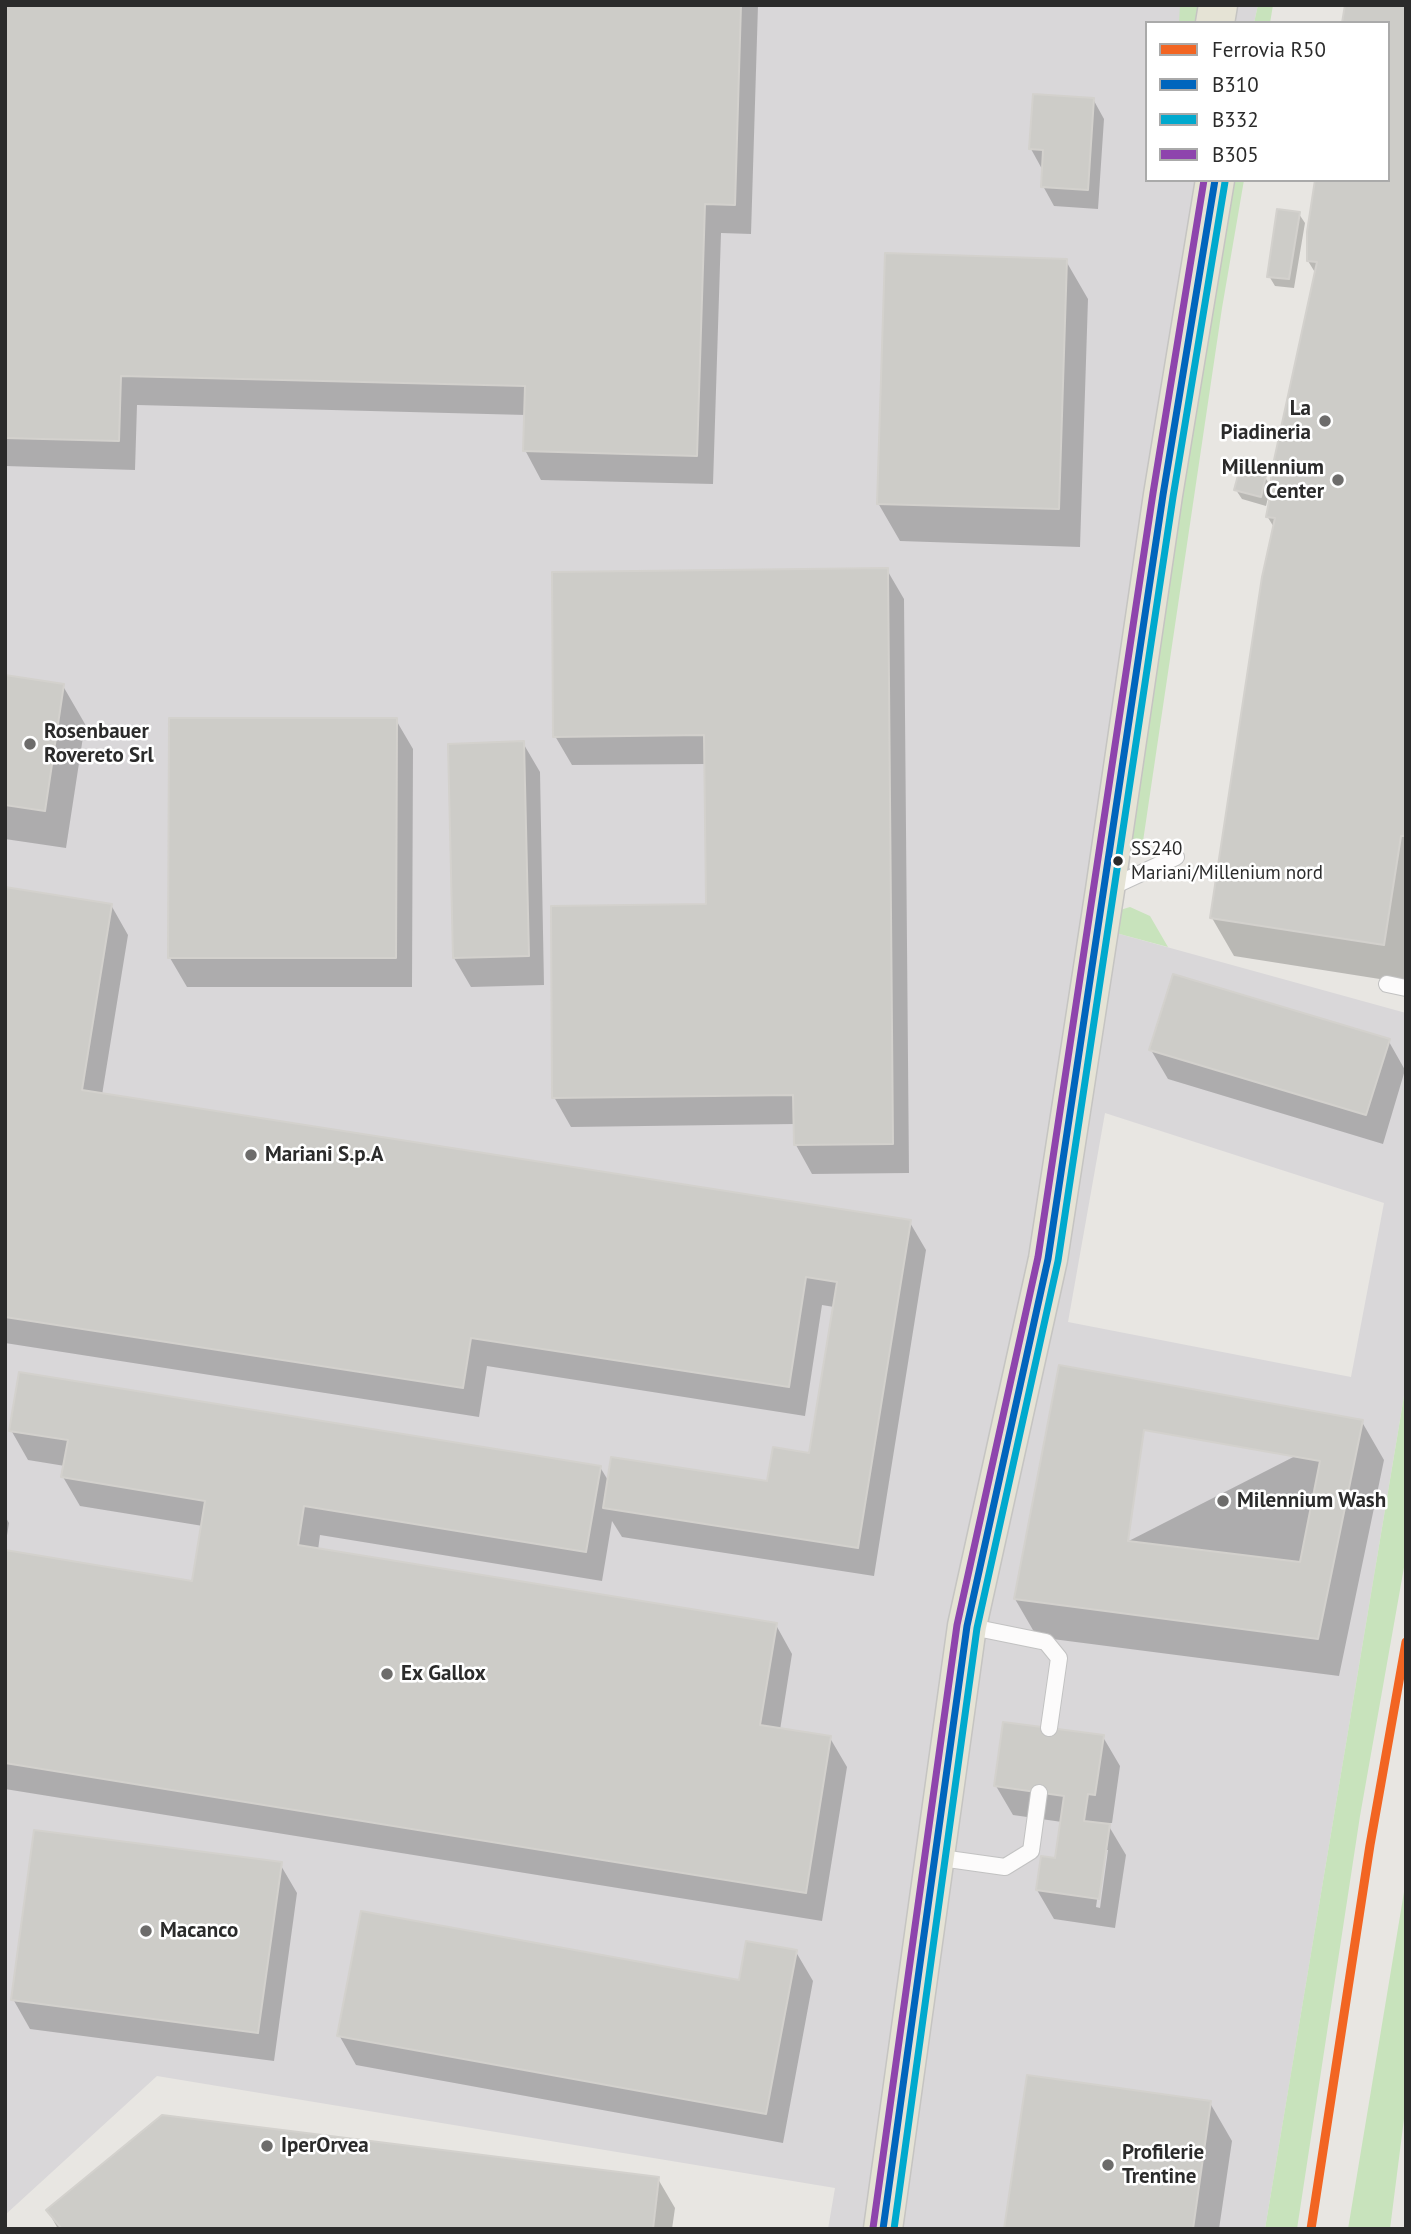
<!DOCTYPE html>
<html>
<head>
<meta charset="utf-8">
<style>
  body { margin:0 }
  #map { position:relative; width:1411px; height:2234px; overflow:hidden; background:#e8e6e2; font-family:"PT Sans",sans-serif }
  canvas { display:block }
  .frame { position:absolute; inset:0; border:7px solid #2b2b2b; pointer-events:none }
  .legend { position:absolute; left:1145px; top:21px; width:245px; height:161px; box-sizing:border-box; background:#fff; border:2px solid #aaa; margin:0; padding:9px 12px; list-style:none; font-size:21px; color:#2b2b2b }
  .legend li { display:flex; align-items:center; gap:14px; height:35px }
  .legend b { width:35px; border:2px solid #aaa }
</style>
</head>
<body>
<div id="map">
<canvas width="1411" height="2234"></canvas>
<div class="frame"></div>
<ul class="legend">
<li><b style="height:9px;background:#f26522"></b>Ferrovia R50</li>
<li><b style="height:9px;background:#0065bd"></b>B310</li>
<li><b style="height:9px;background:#00a9ce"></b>B332</li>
<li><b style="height:9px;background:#8e44ad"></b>B305</li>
</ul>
</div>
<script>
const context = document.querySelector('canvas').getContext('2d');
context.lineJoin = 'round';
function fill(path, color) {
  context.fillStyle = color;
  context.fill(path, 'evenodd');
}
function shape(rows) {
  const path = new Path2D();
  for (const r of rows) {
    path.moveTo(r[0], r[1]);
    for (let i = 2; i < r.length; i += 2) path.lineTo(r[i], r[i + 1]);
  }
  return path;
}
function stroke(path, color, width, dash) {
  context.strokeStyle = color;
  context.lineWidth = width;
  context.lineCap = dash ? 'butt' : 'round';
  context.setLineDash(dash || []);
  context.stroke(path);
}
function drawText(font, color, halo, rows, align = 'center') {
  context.font = font + ' "PT Sans",sans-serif';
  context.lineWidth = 5;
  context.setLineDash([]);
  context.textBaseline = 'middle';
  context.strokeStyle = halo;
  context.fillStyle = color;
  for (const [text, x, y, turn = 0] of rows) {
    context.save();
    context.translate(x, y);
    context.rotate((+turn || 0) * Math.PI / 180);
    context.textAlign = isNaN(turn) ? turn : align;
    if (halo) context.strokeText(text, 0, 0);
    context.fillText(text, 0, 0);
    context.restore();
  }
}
fill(shape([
  [5,5,1258,5,1254,23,1147,23,1147,180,1226,180,1116,933,1406,1013,1406,1384,1265,2229,828,2229,835,2188,157,2076,5,2215],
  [1105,1113,1384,1203,1351,1377,1068,1322]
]), '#d9d7d9');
fill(shape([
  [1180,5,1207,5,1204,23,1179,23],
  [1258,5,1273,5,1270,23,1254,23],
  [1226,180,1244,180,1222,308,1142,848,1134,850,1124,843],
  [1130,907,1150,916,1168,947,1116,933,1120,910],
  [1406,1384,1406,1556,1360,1816,1297,2229,1265,2229],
  [1406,1880,1406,2103,1390,2229,1348,2229]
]), '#c8e3bc');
fill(shape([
  [5,5,758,5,751,234,721,233,713,484,541,480,525,450,526,415,137,405,135,470,5,466],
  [1406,5,1406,979,1405,983,1234,956,1212,918,1275,529,1267,516,1316,274,1308,261,1388,180,1388,23],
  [1093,99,1104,119,1098,209,1054,206,1043,186,1042,169,1031,149],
  [1299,214,1305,223,1294,288,1275,286,1269,276],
  [1066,261,1088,299,1080,547,900,541,878,503],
  [1265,477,1272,489,1270,489,1266,506,1242,499,1236,490],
  [887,570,904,599,909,1173,812,1174,796,1145,795,1124,571,1127,554,1097,708,906,706,764,572,765,555,736],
  [5,677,63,686,85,724,66,848,5,839],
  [396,720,413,749,412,987,187,987,170,958],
  [523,743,540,772,544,985,471,987,454,958],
  [5,889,111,905,128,935,102,1095,909,1221,926,1250,874,1576,622,1537,612,1521,602,1581,320,1535,318,1550,776,1625,792,1654,780,1730,830,1738,847,1767,822,1921,5,1789,5,1552,194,1583,203,1526,80,1506,63,1477,65,1466,28,1460,11,1430,600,1467,609,1482,768,1483,811,1455,834,1307,822,1305,805,1416,487,1366,479,1417,5,1343],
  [1388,1040,1405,1070,1383,1144,1168,1079,1151,1050],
  [1362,1422,1384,1460,1339,1676,1037,1637,1015,1599],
  [5,1516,9,1523,5,1548],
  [1103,1737,1120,1766,1112,1823,1107,1823,1126,1855,1115,1928,1054,1919,1037,1890,1057,1860,1062,1822,1013,1815,996,1786],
  [1104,1850,1108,1850,1100,1908,1096,1907],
  [280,1864,297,1893,274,2061,30,2029,13,1999],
  [796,1952,813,1981,783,2143,356,2065,339,2035,740,1982],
  [1210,2103,1232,2141,1219,2229,1006,2229],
  [658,2179,675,2208,672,2229,58,2229,48,2211]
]), '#0003');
const building = shape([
  [5,5,741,5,735,205,705,204,697,456,523,451,525,386,121,376,119,441,5,438,5,5],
  [1345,5,1406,5,1406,836,1401,836,1384,945,1210,918,1262,577,1275,518,1266,517,1271,491,1271,474,1317,262,1307,261,1307,232,1315,180,1388,180,1388,23,1342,23,1345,5],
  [1033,94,1094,98,1088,190,1041,187,1043,150,1029,149,1033,94],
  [1277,209,1300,212,1289,279,1267,277,1277,209],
  [885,253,1067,259,1059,509,877,504,885,253],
  [1240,468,1266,475,1261,497,1234,490,1240,468],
  [888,568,893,1144,794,1145,793,1095,552,1098,551,906,706,904,704,735,553,737,552,572,888,568],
  [5,675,64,684,45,811,5,805,5,675],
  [169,718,397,718,396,958,168,958,169,718],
  [524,741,529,956,453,958,448,744,524,741],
  [5,887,112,904,82,1090,911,1220,858,1548,603,1508,611,1457,767,1481,773,1447,809,1453,837,1282,806,1277,789,1387,471,1338,463,1388,5,1317,5,887],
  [1173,974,1390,1039,1366,1115,1149,1050,1173,974],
  [1059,1365,1363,1420,1318,1639,1014,1599,1059,1365],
  [19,1372,601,1466,586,1552,304,1506,298,1545,777,1623,760,1725,831,1736,806,1893,5,1763,5,1550,192,1581,205,1501,61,1477,68,1440,9,1431,19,1372],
  [1144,1430,1320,1461,1300,1562,1128,1541,1144,1430],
  [1003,1722,1104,1735,1095,1795,1088,1794,1084,1821,1110,1824,1099,1899,1036,1890,1041,1856,1055,1858,1064,1796,994,1786,1003,1722],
  [34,1830,282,1862,258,2033,11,2000,34,1830],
  [361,1911,739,1980,746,1941,797,1950,766,2114,337,2036,361,1911],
  [1027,2075,1211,2101,1193,2229,1004,2229,1027,2075],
  [162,2115,659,2177,653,2229,62,2229,46,2210,162,2115]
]);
fill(building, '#cdccc8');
stroke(building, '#d3d1cd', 2);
const lane = shape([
  [1107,889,1176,857],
  [1387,984,1406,988],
  [967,1626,1046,1642,1059,1658,1049,1728],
  [934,1857,1005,1867,1031,1851,1039,1793]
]);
const primary = shape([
  [1215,23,1218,5],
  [883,2229,967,1626,1048,1259,1105,890,1163,495,1215,180]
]);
stroke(lane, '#c2c2c2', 18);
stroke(primary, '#c5c4c2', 41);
stroke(lane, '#fcfbfb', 16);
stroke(primary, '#e5e3d5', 38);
stroke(shape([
  [883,2229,967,1626,1048,1259,1163,495,1215,180]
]), '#0065bd', 7);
stroke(shape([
  [894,2229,977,1628,1058,1261,1173,497,1225,182]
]), '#00a9ce', 7);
stroke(shape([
  [873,2228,957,1625,1038,1257,1153,493,1204,180]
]), '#8e44ad', 7);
stroke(shape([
  [1311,2229,1370,1845,1406,1642]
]), '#f26522', 9);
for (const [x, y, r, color] of [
  [1325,421,7,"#6d6c6b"],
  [1338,480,7,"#6d6c6b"],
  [30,744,7,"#6d6c6b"],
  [1118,861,6,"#2b2b2b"],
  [251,1155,7,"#6d6c6b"],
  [1223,1501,7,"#6d6c6b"],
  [387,1674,7,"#6d6c6b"],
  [146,1931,7,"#6d6c6b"],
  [267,2146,7,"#6d6c6b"],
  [1108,2165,7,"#6d6c6b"]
]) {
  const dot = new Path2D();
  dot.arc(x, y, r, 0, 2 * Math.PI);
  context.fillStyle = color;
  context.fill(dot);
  stroke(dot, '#fff', 2.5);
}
drawText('19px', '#2b2b2b', '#fff', [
  ["SS240",1131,850],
  ["Mariani/Millenium nord",1131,874]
], 'left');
drawText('bold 21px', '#2b2b2b', '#fff', [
  ["La",1311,409,"right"],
  ["Piadineria",1311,433,"right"],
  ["Millennium",1324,468,"right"],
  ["Center",1324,492,"right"],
  ["Rosenbauer",44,732],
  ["Rovereto Srl",44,756],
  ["Mariani S.p.A",265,1155],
  ["Milennium Wash",1237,1501],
  ["Ex Gallox",401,1674],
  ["Macanco",160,1931],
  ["IperOrvea",281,2146],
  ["Profilerie",1122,2153],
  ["Trentine",1122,2177]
], 'left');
</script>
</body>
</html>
